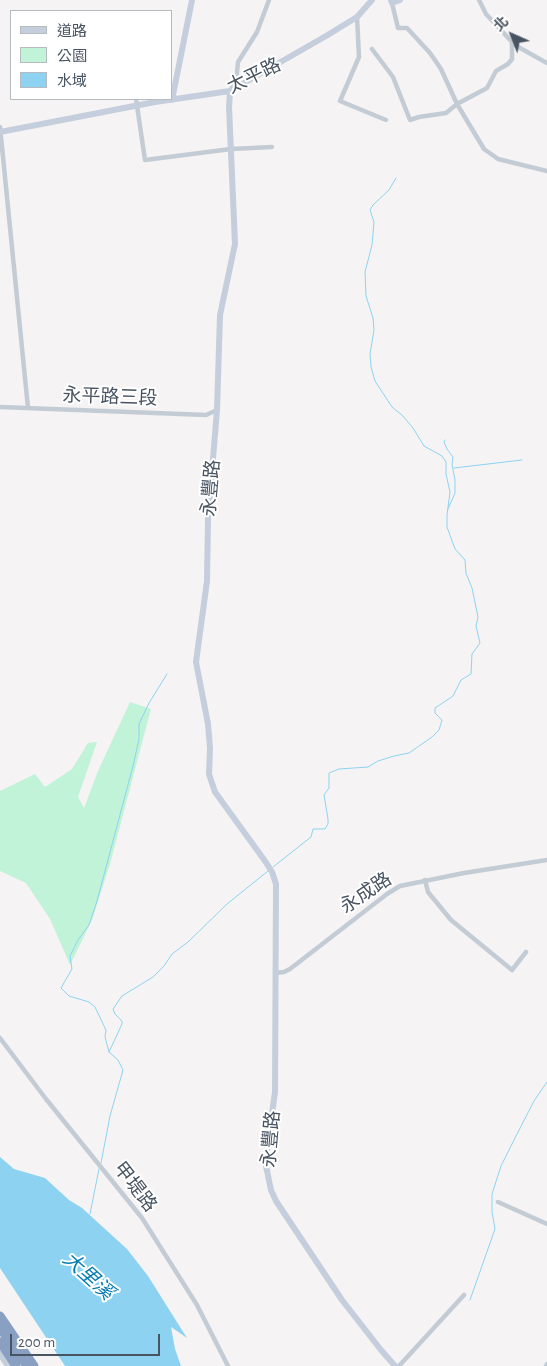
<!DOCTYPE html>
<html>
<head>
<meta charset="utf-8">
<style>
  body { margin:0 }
  #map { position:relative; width:547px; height:1366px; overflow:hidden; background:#f5f3f3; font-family:"Alegreya Sans","Noto Sans TC",sans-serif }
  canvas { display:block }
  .legend { position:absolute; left:10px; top:10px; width:162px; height:90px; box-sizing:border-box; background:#fff; border:1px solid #b6bbc0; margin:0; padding:6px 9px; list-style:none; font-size:15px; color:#495462 }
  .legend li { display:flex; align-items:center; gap:10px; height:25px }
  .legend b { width:25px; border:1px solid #b6bbc0 }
  .north { position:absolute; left:487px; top:10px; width:50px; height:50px; -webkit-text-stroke:4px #fff; paint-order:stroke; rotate:316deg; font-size:14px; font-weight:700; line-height:20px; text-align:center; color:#495462 }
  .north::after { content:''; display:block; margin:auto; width:18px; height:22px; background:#495462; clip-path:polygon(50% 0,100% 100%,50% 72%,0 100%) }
  .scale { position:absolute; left:10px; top:1334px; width:150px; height:22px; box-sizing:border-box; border:2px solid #495462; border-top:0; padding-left:6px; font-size:15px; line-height:18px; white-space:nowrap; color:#495462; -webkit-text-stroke:4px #fff; paint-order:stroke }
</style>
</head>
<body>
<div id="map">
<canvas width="547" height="1366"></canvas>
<ul class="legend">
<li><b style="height:6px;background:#c5cedc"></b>道路</li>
<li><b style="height:14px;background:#c1f3d9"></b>公園</li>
<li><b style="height:14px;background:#8dd3f1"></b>水域</li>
</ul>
<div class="north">北</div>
<div class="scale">200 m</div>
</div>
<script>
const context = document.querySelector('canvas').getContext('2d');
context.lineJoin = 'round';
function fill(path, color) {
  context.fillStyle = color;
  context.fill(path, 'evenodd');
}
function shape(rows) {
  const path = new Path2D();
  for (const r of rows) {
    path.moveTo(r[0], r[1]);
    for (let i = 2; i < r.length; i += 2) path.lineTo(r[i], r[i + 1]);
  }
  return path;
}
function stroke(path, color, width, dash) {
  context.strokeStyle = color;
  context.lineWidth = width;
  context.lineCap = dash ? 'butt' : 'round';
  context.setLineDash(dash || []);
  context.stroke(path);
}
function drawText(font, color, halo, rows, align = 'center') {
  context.font = font + ' "Alegreya Sans","Noto Sans TC",sans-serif';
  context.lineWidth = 4;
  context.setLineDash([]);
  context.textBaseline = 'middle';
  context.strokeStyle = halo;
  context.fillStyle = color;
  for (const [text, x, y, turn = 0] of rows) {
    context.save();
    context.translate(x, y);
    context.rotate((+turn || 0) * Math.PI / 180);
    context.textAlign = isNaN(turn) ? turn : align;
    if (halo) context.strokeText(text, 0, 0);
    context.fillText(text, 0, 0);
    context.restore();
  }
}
fill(shape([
  [130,702,151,709,110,864,92,920,70,965,50,919,26,883,0,871,0,791,35,774,45,787,72,769,88,743,97,742,78,797,84,808,98,771]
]), '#c1f3d9');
fill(shape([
  [0,1157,14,1169,45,1178,69,1200,82,1208,127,1249,148,1276,187,1338,171,1327,175,1349,181,1366,65,1366,0,1268]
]), '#8dd3f1');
stroke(shape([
  [445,440,444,442,447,449,453,457,452,464,455,480,455,493,448,509],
  [454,468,522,460],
  [273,867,311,837,313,829,325,829,328,824,328,819,324,795,329,788,329,773,339,769,368,767,378,761,394,756,409,753,432,737,439,730,442,720,435,713,435,708,453,696,461,680,471,674,472,654,480,643,476,626,478,617,472,588,466,573,465,560,455,549,447,527,447,515,450,492,446,474,446,462,442,456,424,446,413,428,402,415,392,407,375,381,371,367,370,354,374,330,373,318,366,296,365,272,372,245,374,222,370,210,373,205,389,190,396,178],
  [109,1052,122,1024,122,1021,115,1014,113,1009,122,996,153,977,164,966,172,954,188,942,227,904,268,871],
  [101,1163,110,1116,123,1070,118,1060,109,1052,105,1037,106,1030,95,1007,89,1002,69,996,61,988,72,969,70,956,78,940,89,925,97,901,133,766,139,739,139,724,149,703,167,674],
  [90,1214,99,1169],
  [470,1300,495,1229,492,1212,492,1194,501,1166,517,1134,534,1101,547,1082]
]), '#8dd3f1', 1);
stroke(shape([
  [392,3,398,28,407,28,430,53,441,69,457,104,484,149,498,159,547,171],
  [357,17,359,57,340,101,386,120],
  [513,44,547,63],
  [372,49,393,77,410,120,419,117,446,113,457,104,487,88,496,71,508,64,512,59,512,42,486,14,479,0],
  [231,89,236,82,238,62,257,32,269,0],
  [136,99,145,160,231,149,272,147],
  [0,127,28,408],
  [0,407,206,415,217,410],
  [425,880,428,892,451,920,512,970,526,952],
  [276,973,284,972,290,969,387,894,400,886,464,873,547,860],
  [0,1038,46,1099,142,1218,197,1305,228,1366],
  [498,1202,547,1224],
  [399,1366,464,1295],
  [546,1366,547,1364]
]), '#c3ccd4', 4.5);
stroke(shape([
  [391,0,392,3,400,0],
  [230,91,229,107,235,244,220,315,217,410,208,519,207,581,196,662,208,724,210,748,209,774,215,792,265,861,272,872,276,884,275,1092,267,1150,266,1166,271,1190,276,1201,342,1300,381,1350,395,1366],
  [172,100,192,0],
  [0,132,155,102,230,91,326,36,357,17,372,0],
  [0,1354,8,1366]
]), '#c5cedc', 6);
stroke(shape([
  [0,1316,34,1366],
  [0,1328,27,1366],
  [0,1342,16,1366]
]), '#89a0c3', 9);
drawText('19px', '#495462', '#fff', [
  ["太平路",254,76,-26],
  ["永平路三段",110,397,2],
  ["永豐路",211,488,-85],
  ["永成路",366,893,-34],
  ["永豐路",271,1139,-85],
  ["甲堤路",135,1187,52]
]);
drawText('italic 20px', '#067db0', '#fff', [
  ["大里溪",88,1276,42]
]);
</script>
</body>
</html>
